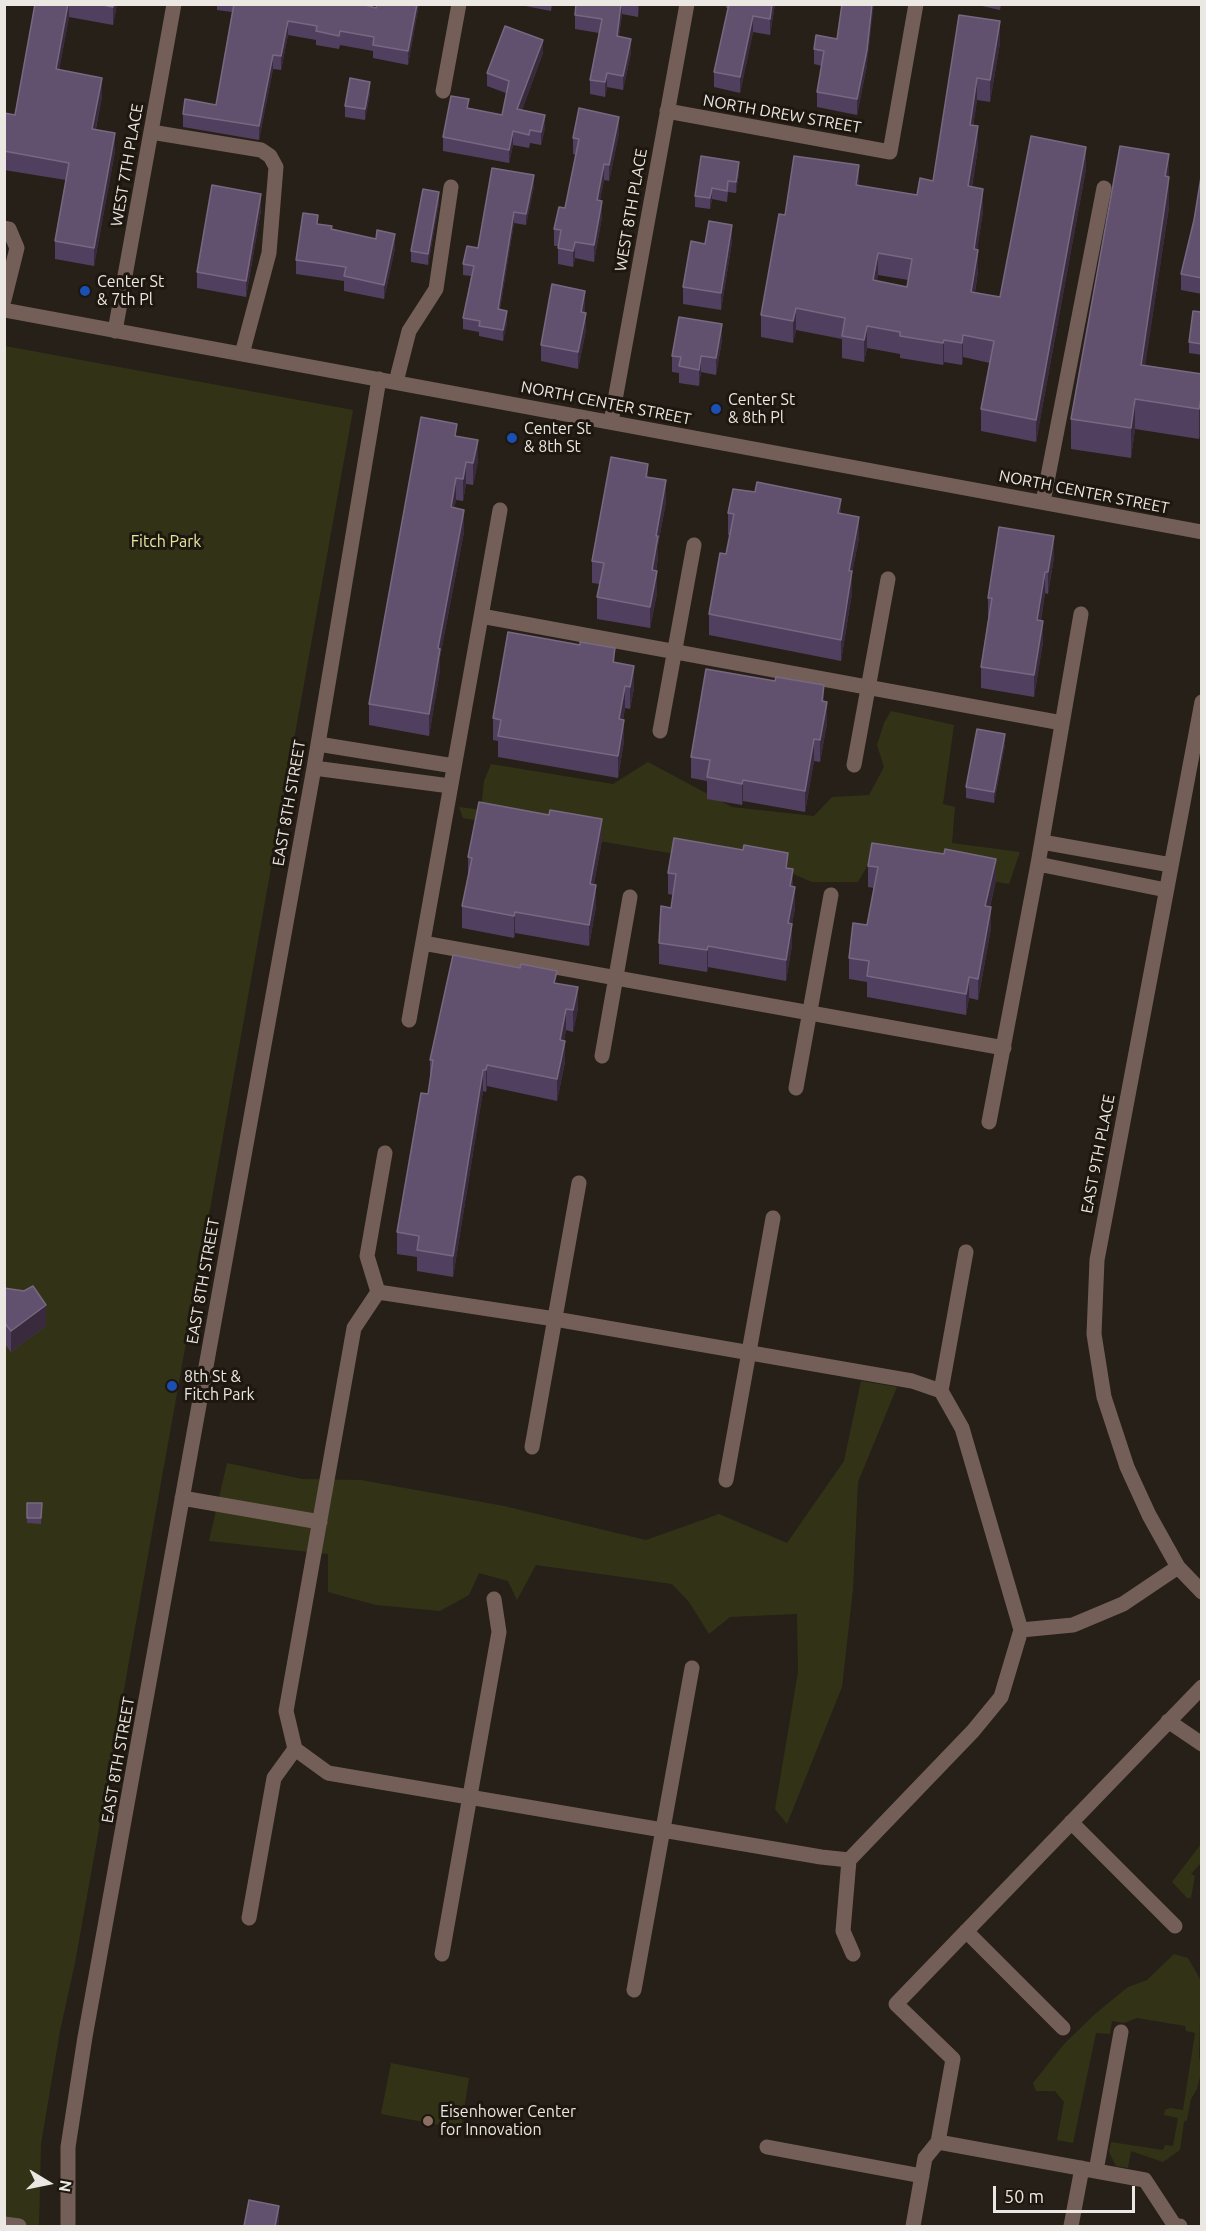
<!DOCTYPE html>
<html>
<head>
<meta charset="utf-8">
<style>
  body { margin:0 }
  #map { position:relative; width:1206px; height:2231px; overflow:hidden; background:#262018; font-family:Ubuntu,sans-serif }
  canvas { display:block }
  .frame { position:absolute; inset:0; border:6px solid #ebe7e2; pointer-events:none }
  .north { position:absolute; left:18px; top:2153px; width:60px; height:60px; -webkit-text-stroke:4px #1d170f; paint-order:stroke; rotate:100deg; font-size:16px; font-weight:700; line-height:24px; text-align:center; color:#ebe7e2 }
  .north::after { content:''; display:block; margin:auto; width:21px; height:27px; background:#ebe7e2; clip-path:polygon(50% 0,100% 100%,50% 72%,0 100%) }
  .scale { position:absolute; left:993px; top:2186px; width:142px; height:27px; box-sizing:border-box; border:3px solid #ebe7e2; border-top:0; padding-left:8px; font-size:18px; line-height:21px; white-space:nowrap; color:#ebe7e2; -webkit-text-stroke:4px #1d170f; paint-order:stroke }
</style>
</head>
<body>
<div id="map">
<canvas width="1206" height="2231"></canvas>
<div class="frame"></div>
<div class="north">N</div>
<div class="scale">50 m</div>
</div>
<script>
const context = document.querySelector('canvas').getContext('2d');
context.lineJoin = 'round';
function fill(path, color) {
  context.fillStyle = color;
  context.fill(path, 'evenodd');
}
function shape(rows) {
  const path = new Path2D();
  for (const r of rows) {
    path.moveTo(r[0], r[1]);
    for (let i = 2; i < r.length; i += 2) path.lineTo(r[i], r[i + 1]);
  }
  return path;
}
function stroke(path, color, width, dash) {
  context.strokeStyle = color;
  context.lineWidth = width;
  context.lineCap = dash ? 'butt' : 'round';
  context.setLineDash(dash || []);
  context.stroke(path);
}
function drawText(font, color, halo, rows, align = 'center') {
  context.font = font + ' Ubuntu,sans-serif';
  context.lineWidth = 6;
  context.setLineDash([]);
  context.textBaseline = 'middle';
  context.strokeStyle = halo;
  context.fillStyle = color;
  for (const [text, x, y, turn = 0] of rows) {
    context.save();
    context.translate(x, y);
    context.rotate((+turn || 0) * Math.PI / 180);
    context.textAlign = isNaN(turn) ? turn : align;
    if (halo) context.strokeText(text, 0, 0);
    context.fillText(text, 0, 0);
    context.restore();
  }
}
fill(shape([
  [5,346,353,410,75,1963,60,2031,41,2144,39,2226,5,2226],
  [891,711,954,725,943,804,955,807,952,843,1020,852,1009,884,871,860,858,882,812,882,779,868,758,868,463,818,459,807,481,810,484,781,491,764,613,784,648,762,732,807,814,816,832,797,869,795,884,767,877,745,884,723],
  [861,1381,897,1387,858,1482,853,1589,842,1687,787,1824,775,1809,798,1672,797,1614,730,1617,709,1634,689,1602,672,1584,536,1565,517,1600,508,1581,479,1573,469,1595,440,1611,376,1605,328,1592,328,1554,209,1541,227,1463,302,1479,361,1480,504,1506,646,1540,719,1514,787,1543,844,1461],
  [1201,1844,1201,1863,1191,1874,1195,1876,1191,1898,1187,1898,1172,1882],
  [1174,1954,1188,1958,1201,1981,1199,2057,1202,2068,1197,2089,1191,2099,1187,2120,1184,2122,1180,2150,1163,2162,1131,2151,1128,2168,1116,2166,1109,2152,1111,2142,1163,2150,1165,2145,1173,2146,1178,2118,1164,2115,1165,2110,1170,2108,1183,2110,1195,2033,1186,2031,1185,2026,1137,2018,1124,2023,1112,2021,1110,2034,1096,2033,1073,2143,1057,2140,1064,2102,1055,2091,1036,2091,1033,2083,1065,2043,1095,2014,1128,1987,1147,1980],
  [391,2063,469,2078,461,2129,381,2114]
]), '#323316');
stroke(shape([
  [443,91,459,4],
  [667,111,890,152,916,4],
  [151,132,261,150,270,156,276,167,269,253,242,354],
  [4,228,9,229,17,248,4,300],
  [4,310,1202,532],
  [115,331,174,4],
  [396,382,409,331,436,289,451,187],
  [611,422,687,4],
  [1043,502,1104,188],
  [481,616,1062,723],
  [1202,702,1097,1260,1094,1334,1104,1397,1127,1467,1149,1515,1178,1567,1202,1592],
  [660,731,694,545],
  [318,744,454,766],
  [854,765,888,579],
  [314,768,450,786],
  [1042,842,1171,865],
  [1038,864,1166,890],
  [423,943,1004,1048],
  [409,1020,500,510],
  [602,1056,630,897],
  [796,1088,831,895],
  [989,1122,1038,864,1081,614],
  [941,1391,966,1252],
  [532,1447,579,1183],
  [726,1480,773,1218],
  [182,1498,320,1522],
  [1021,1630,1073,1625,1123,1604,1178,1567],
  [1168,1721,1202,1744],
  [295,1749,328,1773,821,1857,849,1860,973,1731,1001,1697,1021,1630,962,1428,941,1391,912,1381,555,1319,378,1292],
  [1071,1822,1175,1926],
  [849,1860,843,1931,853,1954],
  [249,1918,274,1778,295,1749,286,1711,354,1328,378,1292,367,1256,385,1153],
  [966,1931,1063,2028],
  [442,1954,499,1632,494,1599],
  [634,1990,692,1668],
  [938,2142,1145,2180,1175,2226,1180,2226],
  [767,2147,922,2176],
  [1096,2171,1121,2032],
  [4,2224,19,2226],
  [68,2226,68,2147,85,2037,314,768,379,379],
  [913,2226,925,2158,938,2142,953,2059,896,2004,1202,1687],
  [1071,2226,1082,2168]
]), '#735f57', 15);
fill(shape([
  [35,4,117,4,113,25,69,17,59,70,102,96,96,129,115,151,94,266,55,259,55,241,66,180,4,170,4,113,15,115],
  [217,4,362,4,376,8,419,4,408,65,373,58,373,51,340,45,339,49,316,45,316,40,288,35,281,70,273,69,259,140,183,127,183,114,216,105,232,12,217,10],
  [515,4,552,4,551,11],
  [576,4,639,4,638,17,622,14,619,36,631,53,623,90,607,87,605,97,590,94,590,80,599,33,575,29,575,15],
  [726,4,775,4,770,35,753,32,740,93,714,87,714,72,729,8,726,8],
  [973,4,1001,4,1000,10],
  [959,15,1000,43,990,102,977,100,973,126,978,148,972,187,983,211,977,250,978,272,975,292,1000,297,1086,169,1036,442,981,431,981,409,990,363,963,357,962,365,944,362,943,365,900,358,900,354,867,348,864,362,842,358,842,339,796,330,793,343,761,337,761,315,785,215,859,186,917,195,933,181],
  [878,275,908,280,907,287,877,281],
  [837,39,867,65,857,115,817,107,817,92,822,66,814,64,814,49],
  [543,53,522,110,545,128,541,145,530,143,529,148,513,145,509,163,443,151,443,137,469,108,502,115,506,93,487,86,487,73],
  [370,93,365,120,345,117,345,106],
  [619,133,609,181,604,180,600,200,602,217,594,262,575,258,573,267,558,264,558,246,554,246,554,229,565,208,576,155,573,154,573,138],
  [1169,154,1169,207,1145,365,1202,374,1202,424,1199,439,1135,429,1131,458,1071,449,1071,419],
  [1202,171,1202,294,1181,290,1181,274,1194,220],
  [739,173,736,193,728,192,727,202,712,199,710,209,695,207,695,196],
  [534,186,526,225,514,223,500,309,507,322,503,341,479,336,479,332,463,329,463,318,471,276,463,275,463,264],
  [439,203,428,265,411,262,411,251],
  [261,210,246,297,197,288,197,272],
  [318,224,332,229,395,248,384,299,344,291,344,281,296,274,296,260],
  [732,242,721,310,683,304,683,287,705,244],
  [585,307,584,313,586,330,578,369,541,361,541,345],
  [1202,312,1202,355,1189,353,1189,342],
  [722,340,716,375,701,372,699,386,679,383,679,373,672,372,672,356],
  [457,436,478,461,473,485,466,484,463,501,456,500,454,508,464,532,440,657,440,670,429,736,369,725,369,704],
  [648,477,666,502,658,545,658,558,656,571,657,593,650,628,597,619,597,597,600,584,592,583,592,561],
  [728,513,841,513,859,538,852,573,852,593,841,661,709,635,709,614,726,554,730,535,728,535],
  [1054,557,1048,594,1045,593,1041,620,1043,642,1034,697,981,688,981,667,988,619,988,598],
  [615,663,634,688,630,709,625,708,623,720,624,741,618,778,498,757,498,741,493,740,493,718],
  [824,701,827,723,820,762,814,761,805,812,743,801,742,805,707,799,707,781,691,778,691,757],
  [1005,745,994,803,966,798,966,787],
  [602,840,594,884,596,906,589,946,515,933,514,938,462,928,462,906,468,877,468,857],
  [868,866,996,880,990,907,991,928,978,1000,969,998,966,1015,867,997,867,982,849,979,849,958,867,925,874,888,868,887],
  [788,869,793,887,795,908,792,924,792,945,786,981,708,967,707,972,659,964,659,943,671,908,673,895,668,894,668,873],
  [557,983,578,1009,573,1032,566,1030,564,1040,565,1062,557,1101,487,1086,486,1092,483,1091,453,1277,417,1271,417,1257,397,1254,397,1232,428,1094,430,1080,430,1060],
  [4,1288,46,1326,11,1352,4,1343],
  [27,1503,42,1503,41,1524,27,1523]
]), '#513f60');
fill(shape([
  [68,4,69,4,69,17,56,88,56,69],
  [113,4,117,4,113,25],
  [417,4,419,4,408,65,408,51],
  [621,4,622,14,617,50,617,36],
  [638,4,639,4,638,17],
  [772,4,775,4,770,35,770,19],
  [872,4,874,4,867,65,857,115,857,99],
  [753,16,753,32,740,93,740,77],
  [288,21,288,35,281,70,281,56],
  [1000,21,1000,43,990,102,990,80],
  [631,39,631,53,623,90,623,76],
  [543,40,543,53,517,123,517,109],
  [273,55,273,69,259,140,259,126],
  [607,73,607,87,605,97,605,82],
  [102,78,102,96,92,147,92,129],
  [977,78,977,100,970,147,970,125],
  [370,82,370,93,365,120,365,109],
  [545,115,545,128,541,145,541,132],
  [619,117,619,133,609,181,609,165],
  [978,126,978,148,968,208,968,186],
  [513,131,513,145,509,163,509,150],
  [115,133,115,151,94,266,94,248],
  [1086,147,1086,169,1036,442,1036,420],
  [1169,154,1169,207,1141,394,1141,365],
  [739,162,739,173,736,193,736,182],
  [604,164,604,180,597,216,597,200],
  [859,165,859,187,856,185],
  [534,175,534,186,526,225,526,214],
  [712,188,712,199,710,209,710,198],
  [983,189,983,211,974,271,974,249],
  [439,192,439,203,428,265,428,254],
  [261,194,261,210,246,297,246,281],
  [602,201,602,217,594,262,594,245],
  [514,212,514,223,498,320,498,309],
  [732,225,732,242,721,310,721,293],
  [395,234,395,248,384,299,384,285],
  [575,242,575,258,573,267,573,251],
  [978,250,978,272,971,314,971,292],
  [878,253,878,275,873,302,873,280],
  [585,291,585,307,581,329,581,312],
  [796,308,796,330,793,343,793,321],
  [507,311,507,322,503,341,503,330],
  [586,313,586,330,578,369,578,352],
  [722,324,722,340,716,375,716,358],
  [867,326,867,348,864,362,864,340],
  [963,335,963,357,962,365,962,343],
  [944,340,944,362,943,365,943,343],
  [701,356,701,372,699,386,699,370],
  [1202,394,1202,424,1199,439,1199,409],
  [1135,399,1135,429,1131,458,1131,428],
  [478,440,478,461,473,485,473,463],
  [466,462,466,484,463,501,463,479],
  [648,464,648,485,646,477],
  [456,478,456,500,451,529,451,507],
  [666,480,666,502,658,545,658,558,652,592,652,570,656,536],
  [841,499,841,520,838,513],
  [464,510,464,532,440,657,440,670,429,736,429,714,438,648],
  [859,517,859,538,852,573,852,593,841,661,841,640,849,571],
  [1054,536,1054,557,1048,594,1048,572],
  [657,571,657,593,650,628,650,607],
  [1045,572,1045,593,1037,641,1037,620],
  [1043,621,1043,642,1034,697,1034,675],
  [615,648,615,669,613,662],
  [634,666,634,688,630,709,630,687],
  [824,685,824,707,822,701],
  [625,686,625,708,619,740,619,719],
  [827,702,827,723,820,762,820,740],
  [624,720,624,741,618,778,618,756],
  [1005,734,1005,745,994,803,994,792],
  [814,739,814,761,805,812,805,791],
  [743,780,743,801,742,805,742,784],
  [602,819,602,840,590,905,590,884],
  [788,853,788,874,786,868],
  [996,859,996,880,985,927,985,906],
  [793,869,793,891,790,886],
  [596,885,596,906,589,946,589,925],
  [795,887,795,908,791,931,792,924,792,945,786,981,786,960,788,923],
  [991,907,991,928,978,1000,978,979],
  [515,912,515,933,514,938,514,916],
  [708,946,708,967,707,972,707,950],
  [969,977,969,998,966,1015,966,994],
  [578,987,578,1009,573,1032,573,1010],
  [566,1009,566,1030,560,1061,560,1040],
  [565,1041,565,1062,557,1101,557,1079],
  [487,1065,487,1086,486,1092,486,1070],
  [483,1070,483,1091,453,1277,453,1256],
  [46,1305,46,1326,11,1352,11,1331],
  [279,2206,279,2222,278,2226,275,2226]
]), '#392b3d');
const building = shape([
  [35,4,68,4,56,69,102,78,92,129,115,133,94,248,55,241,69,163,4,151,4,113,15,115,35,4],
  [99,4,113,4,113,7,99,4],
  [234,4,362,4,376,8,377,4,417,4,408,51,373,45,374,37,340,31,339,36,316,31,317,26,288,21,281,56,273,55,259,126,183,114,185,99,216,105,234,4],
  [576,4,621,4,617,36,631,39,623,76,607,73,605,82,590,80,602,19,575,15,576,4],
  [729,4,772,4,770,19,753,16,740,77,714,72,729,4],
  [842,4,872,4,867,50,857,99,817,92,824,51,814,49,816,35,837,39,842,4],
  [959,15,1000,21,990,80,977,78,970,125,978,126,968,186,983,189,974,249,978,250,971,292,1000,297,1031,136,1086,147,1036,420,981,409,994,341,963,335,962,343,944,340,943,343,900,336,900,332,867,326,864,340,842,336,845,318,796,308,793,321,761,315,779,214,785,215,794,156,859,165,856,185,917,195,920,178,933,181,959,15],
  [878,253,912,259,907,287,873,280,878,253],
  [505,26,543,40,517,109,545,115,541,132,530,130,529,135,513,131,509,150,443,137,451,96,469,99,467,108,502,115,509,81,487,73,505,26],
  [350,78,370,82,365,109,345,106,350,78],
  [579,108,619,117,609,165,604,164,597,200,602,201,594,245,575,242,573,251,558,248,561,230,554,229,559,207,565,208,579,139,573,138,579,108],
  [1120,146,1169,154,1165,176,1169,177,1141,365,1202,374,1202,394,1199,409,1135,399,1131,428,1071,419,1120,146],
  [701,156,739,162,736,182,728,181,727,191,712,188,710,198,695,196,701,156],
  [492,168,534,175,526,214,514,212,498,309,507,311,503,330,479,326,480,321,463,318,474,266,463,264,467,246,478,248,492,168],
  [1202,171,1202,278,1181,274,1194,220,1202,171],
  [212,185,261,194,246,281,197,272,212,185],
  [423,189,439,192,428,254,411,251,423,189],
  [303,213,318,215,317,224,332,226,331,229,376,239,377,230,395,234,384,285,344,276,346,267,296,260,303,213],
  [709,221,732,225,721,293,683,287,691,241,705,244,709,221],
  [552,284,585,291,581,312,586,313,578,352,541,345,552,284],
  [1193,311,1202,312,1202,344,1189,342,1193,311],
  [679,317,722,324,716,358,701,356,699,370,679,366,681,357,672,356,679,317],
  [421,417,457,424,455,436,478,440,473,463,466,462,463,479,456,478,451,507,464,510,438,648,440,649,429,714,369,704,421,417],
  [611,457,648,464,646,477,666,480,656,536,658,536,652,570,657,571,650,607,597,597,604,563,592,561,611,457],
  [757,482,841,499,838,513,859,517,849,571,852,571,841,640,709,614,720,553,726,554,734,514,728,513,733,489,755,492,757,482],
  [999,527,1054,536,1048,572,1045,572,1037,620,1043,621,1034,675,981,667,992,598,988,598,999,527],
  [508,632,580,645,580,642,615,648,613,662,634,666,630,687,625,686,619,719,624,720,618,756,498,736,501,720,493,718,508,632],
  [706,669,775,681,776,677,824,685,822,701,827,702,820,740,814,739,805,791,743,780,742,784,707,777,710,760,691,757,706,669],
  [977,729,1005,734,994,792,966,787,977,729],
  [479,802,549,815,550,810,602,819,590,884,596,885,589,925,515,912,514,916,462,906,472,858,468,857,479,802],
  [674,838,743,850,744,845,788,853,786,868,793,869,790,886,795,887,788,923,792,924,786,960,708,946,707,950,659,943,661,906,671,908,676,874,668,873,674,838],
  [872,843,944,854,945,849,996,859,985,906,991,907,978,979,969,977,966,994,867,976,869,961,849,958,853,923,867,925,878,867,868,866,872,843],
  [453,955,520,968,521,964,557,971,554,983,578,987,573,1010,566,1009,560,1040,565,1041,557,1079,487,1065,486,1070,483,1070,453,1256,417,1250,419,1236,397,1232,421,1093,428,1094,433,1060,430,1060,453,955],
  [33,1286,46,1305,11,1331,4,1322,4,1288,24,1291,33,1286],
  [27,1503,42,1503,41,1518,27,1518,27,1503],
  [249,2200,279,2206,275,2226,244,2226,249,2200]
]);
fill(building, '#61516e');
stroke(building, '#776880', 1.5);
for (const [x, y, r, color] of [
  [85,291,6,"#1a4fb4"],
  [716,409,6,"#1a4fb4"],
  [512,438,6,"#1a4fb4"],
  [172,1386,6,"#1a4fb4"],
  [428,2121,6,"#8d6e63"]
]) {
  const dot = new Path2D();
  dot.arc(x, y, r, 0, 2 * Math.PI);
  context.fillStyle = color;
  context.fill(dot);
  stroke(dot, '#1d170f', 2);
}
drawText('16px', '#ebe7e2', '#1d170f', [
  ["NORTH DREW STREET",782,114,10],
  ["WEST 7TH PLACE",127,165,-80],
  ["WEST 8TH PLACE",631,210,-80],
  ["NORTH CENTER STREET",606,403,11],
  ["NORTH CENTER STREET",1084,492,11],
  ["EAST 8TH STREET",289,803,-80],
  ["EAST 9TH PLACE",1098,1154,-79],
  ["EAST 8TH STREET",203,1281,-80],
  ["EAST 8TH STREET",118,1760,-80]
]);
drawText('16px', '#ebe7e2', '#1d170f', [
  ["Center St",97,282],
  ["& 7th Pl",97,300],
  ["Center St",728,400],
  ["& 8th Pl",728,418],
  ["Center St",524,429],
  ["& 8th St",524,447],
  ["8th St &",184,1377],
  ["Fitch Park",184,1395],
  ["Eisenhower Center",440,2112],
  ["for Innovation",440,2130]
], 'left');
drawText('16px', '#e5eaa0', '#1d170f', [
  ["Fitch Park",166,542]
]);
</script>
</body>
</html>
